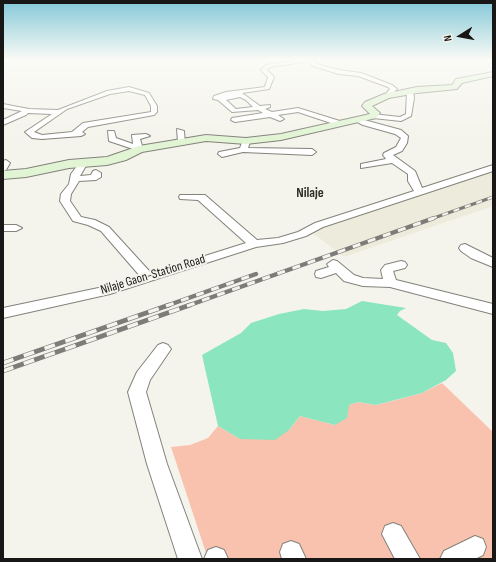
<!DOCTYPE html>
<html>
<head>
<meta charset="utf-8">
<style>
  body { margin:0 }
  #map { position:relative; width:496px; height:562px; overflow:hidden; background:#f5f4ec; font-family:"Sofia Sans Condensed",sans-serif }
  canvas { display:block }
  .frame { position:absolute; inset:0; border:4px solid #181715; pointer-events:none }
  .north { position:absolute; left:440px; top:16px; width:40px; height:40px; -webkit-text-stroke:3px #f5f4ec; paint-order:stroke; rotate:259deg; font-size:11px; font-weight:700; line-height:16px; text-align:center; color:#181715 }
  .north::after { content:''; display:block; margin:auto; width:14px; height:18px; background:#181715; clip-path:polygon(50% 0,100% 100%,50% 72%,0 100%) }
</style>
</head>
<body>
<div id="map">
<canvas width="496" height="562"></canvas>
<div class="frame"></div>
<div class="north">N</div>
</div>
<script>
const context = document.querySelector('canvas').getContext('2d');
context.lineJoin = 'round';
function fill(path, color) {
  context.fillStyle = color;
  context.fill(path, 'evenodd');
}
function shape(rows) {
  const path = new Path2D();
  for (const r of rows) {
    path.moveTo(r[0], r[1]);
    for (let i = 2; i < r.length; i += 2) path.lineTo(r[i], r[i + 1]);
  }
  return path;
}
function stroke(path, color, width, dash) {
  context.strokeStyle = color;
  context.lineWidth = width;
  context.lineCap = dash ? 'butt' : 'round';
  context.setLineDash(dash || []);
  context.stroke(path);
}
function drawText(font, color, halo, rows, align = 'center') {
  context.font = font + ' "Sofia Sans Condensed",sans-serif';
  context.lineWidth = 4;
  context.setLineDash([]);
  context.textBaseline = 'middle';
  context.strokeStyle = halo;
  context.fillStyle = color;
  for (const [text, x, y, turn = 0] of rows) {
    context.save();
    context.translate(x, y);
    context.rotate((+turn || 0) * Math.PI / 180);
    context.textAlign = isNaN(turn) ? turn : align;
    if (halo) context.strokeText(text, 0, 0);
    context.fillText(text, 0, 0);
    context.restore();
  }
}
fill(shape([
  [493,170,493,206,344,257,310,231]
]), '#edecdc');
fill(shape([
  [442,383,493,432,493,559,208,559,171,447,190,445,208,438,218,426,240,439,289,430,300,416,335,425,349,405,358,402,376,405,396,400,422,393]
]), '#f8c2ae');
fill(shape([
  [362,301,406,308,400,311,397,315,432,340,446,343,453,353,456,371,446,380,422,393,376,405,358,402,349,405,347,418,335,425,300,416,289,430,275,440,240,439,218,426,202,355,241,333,251,323,279,314,304,309,323,311,346,309]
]), '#8be5be');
const street = shape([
  [305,59,317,59,314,61,317,64,339,70,361,73,392,85,397,89,389,97,385,97,384,96,390,89,388,87,358,76,339,74,313,66,309,61,270,67,267,70,274,77,269,89,242,93,260,106,270,105,270,107,265,109,272,112,298,108,343,122,344,124,340,126,298,112,278,115,284,119,280,121,270,117,235,122,231,120,232,118,263,113,258,110,232,112,218,100,213,99,214,96,226,92,265,87,268,77,261,70,266,65,305,59],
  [240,97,246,100,253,107,236,109,226,100,240,97],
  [129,87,149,93,157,106,157,112,154,115,88,127,82,132,85,134,81,136,42,139,32,138,25,132,52,114,28,113,26,115,3,125,3,120,22,111,3,108,3,104,29,109,58,110,107,91,129,87],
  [129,91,145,95,151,106,151,112,83,123,72,132,42,135,34,132,67,109,110,94,129,91],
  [410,89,413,91,414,98,411,116,401,121,373,118,369,116,373,114,400,117,406,114,407,91,410,89],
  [357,118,401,130,408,136,407,143,402,151,393,155,415,171,422,188,493,165,493,171,323,227,306,236,283,243,256,247,110,294,3,318,3,308,108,286,140,276,101,231,88,225,73,221,60,201,61,194,69,184,71,174,80,162,86,162,87,164,80,176,91,175,93,171,96,170,101,173,101,177,96,180,79,181,71,194,70,201,81,217,95,220,109,227,151,273,246,243,198,200,180,199,179,197,180,195,205,195,257,240,278,238,298,232,315,223,414,191,408,181,408,174,392,163,361,168,361,164,386,159,383,155,384,153,396,147,401,138,395,134,363,125,357,122,357,118],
  [177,129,184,131,185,144,178,142,177,129],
  [108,131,114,131,116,138,133,144,132,135,146,134,150,136,140,139,143,149,139,151,109,141,108,131],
  [243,140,250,142,248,148,312,149,316,152,312,155,243,152,222,157,218,154,219,152,240,148,243,140],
  [6,160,10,163,6,170,3,171,3,161,6,160],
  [3,225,16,225,22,228,16,231,3,231,3,225],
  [465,244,493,258,493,267,471,258,461,251,459,248,461,245,465,244],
  [333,260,337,261,354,275,363,278,383,279,381,270,385,265,401,261,405,262,407,265,405,268,393,271,396,280,493,304,493,314,390,287,363,286,344,281,336,273,321,278,316,277,315,274,316,271,329,267,327,264,333,260],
  [163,343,168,345,171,349,150,380,146,392,167,464,202,559,178,559,147,464,128,392,137,372,158,345,163,343],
  [393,523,401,526,420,559,395,559,382,534,385,526,393,523],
  [475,536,483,539,486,547,483,555,475,559,440,559,444,551,475,536],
  [291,541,299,544,306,559,282,559,280,552,283,544,291,541],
  [216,547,224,550,228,559,204,559,208,550,216,547]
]);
const secondary = shape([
  [493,72,493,76,462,83,457,89,417,93,389,98,372,106,380,113,376,118,281,140,246,144,206,141,142,152,126,160,107,165,69,168,26,177,3,179,3,171,26,169,69,160,107,157,139,146,206,135,246,138,281,134,370,114,362,106,365,102,384,94,417,87,452,85,456,79,493,72]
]);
stroke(street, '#83827b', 2);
stroke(secondary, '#83827b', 2);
fill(street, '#fff');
fill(secondary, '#e1f4d4');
const railFar2 = shape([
  [431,219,493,197]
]);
const railFar1 = shape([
  [166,306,256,274],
  [187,306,434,218]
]);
const rail = shape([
  [3,363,169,305],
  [3,371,190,305]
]);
stroke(railFar2, '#7d7c78', 3);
stroke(railFar1, '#7d7c78', 4.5);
stroke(rail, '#7d7c78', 5);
stroke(railFar2, '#f5f4ec', 2, [6]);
stroke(railFar1, '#f5f4ec', 3, [8]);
stroke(rail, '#f5f4ec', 3.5, [11]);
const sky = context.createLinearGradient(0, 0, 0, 138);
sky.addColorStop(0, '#83c8d7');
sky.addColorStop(0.43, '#fafaf6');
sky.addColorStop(1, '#fafaf600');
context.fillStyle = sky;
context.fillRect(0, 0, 496, 138);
drawText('13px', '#181715', '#f5f4ec', [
  ["Nilaje Gaon-Station Road",153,275,-17]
]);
drawText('bold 14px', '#303029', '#f5f4ec', [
  ["Nilaje",310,193]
]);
</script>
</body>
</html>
